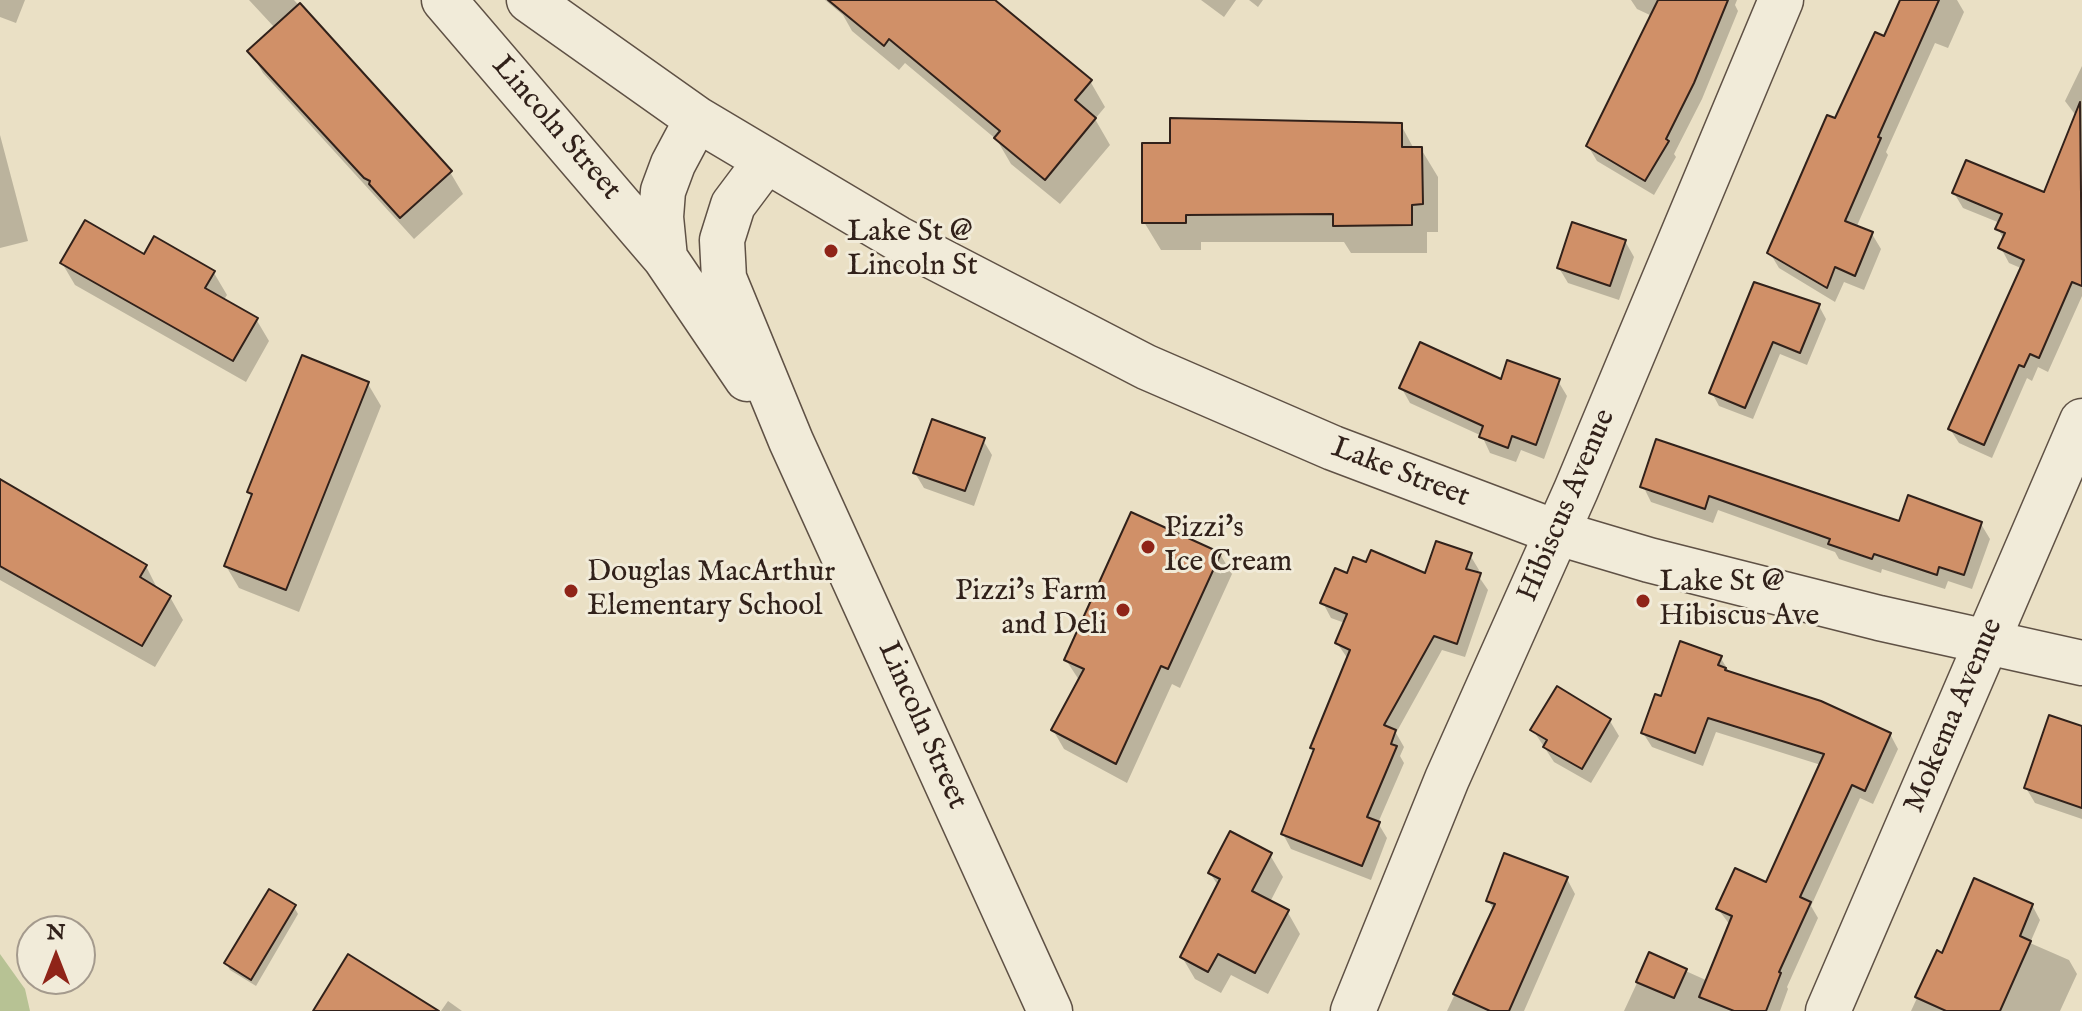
<!DOCTYPE html>
<html>
<head>
<meta charset="utf-8">
<style>
  body { margin:0 }
  #map { position:relative; width:2082px; height:1011px; overflow:hidden; background:#eae0c5; font-family:"IM FELL English",serif }
  canvas { display:block }
  .north { position:absolute; left:16px; top:915px; width:80px; height:80px; box-sizing:border-box; background:#f1ebd9; border:2px solid #a49a8d; border-radius:50%; rotate:0deg; font-size:22px; font-weight:700; line-height:32px; text-align:center; color:#31211a }
  .north::after { content:''; display:block; margin:auto; width:28px; height:36px; background:#8f2418; clip-path:polygon(50% 0,100% 100%,50% 72%,0 100%) }
</style>
</head>
<body>
<div id="map">
<canvas width="2082" height="1011"></canvas>
<div class="north">N</div>
</div>
<script>
const context = document.querySelector('canvas').getContext('2d');
context.lineJoin = 'round';
function fill(path, color) {
  context.fillStyle = color;
  context.fill(path, 'evenodd');
}
function shape(rows) {
  const path = new Path2D();
  for (const r of rows) {
    path.moveTo(r[0], r[1]);
    for (let i = 2; i < r.length; i += 2) path.lineTo(r[i], r[i + 1]);
  }
  return path;
}
function stroke(path, color, width, dash) {
  context.strokeStyle = color;
  context.lineWidth = width;
  context.lineCap = dash ? 'butt' : 'round';
  context.setLineDash(dash || []);
  context.stroke(path);
}
function drawText(font, color, halo, rows, align = 'center') {
  context.font = font + ' "IM FELL English",serif';
  context.lineWidth = 6;
  context.setLineDash([]);
  context.textBaseline = 'middle';
  context.strokeStyle = halo;
  context.fillStyle = color;
  for (const [text, x, y, turn = 0] of rows) {
    context.save();
    context.translate(x, y);
    context.rotate((+turn || 0) * Math.PI / 180);
    context.textAlign = isNaN(turn) ? turn : align;
    if (halo) context.strokeText(text, 0, 0);
    context.fillText(text, 0, 0);
    context.restore();
  }
}
fill(shape([
  [0,954,25,989,30,1011,0,1011]
]), '#b7c294');
fill(shape([
  [0,0,25,0,16,23,0,17],
  [249,0,294,0,450,172,463,194,414,239,263,73,250,51,275,28],
  [825,0,992,0,1090,81,1105,107,1095,119,1110,145,1060,204,1011,164,997,140,905,63,899,70,852,31,843,15],
  [1201,0,1236,0,1224,17],
  [1249,0,1263,0,1258,7],
  [1631,0,1737,0,1735,5,1738,11,1702,99,1674,154,1676,157,1654,195,1597,161,1588,146,1652,16,1637,9],
  [1902,0,1957,0,1964,12,1948,48,1935,43,1886,152,1888,155,1856,228,1872,234,1881,249,1864,290,1844,282,1835,302,1779,268,1770,253,1836,121,1885,39],
  [2082,66,2082,296,2048,372,2038,367,2032,381,2027,378,1992,458,1959,443,1950,429,2023,269,2009,263,2001,248,2004,240,1998,229,2000,223,1963,208,1954,193,2045,195,2077,117,2065,101],
  [1401,125,1414,149,1421,149,1438,177,1438,232,1427,232,1427,253,1351,253,1344,242,1201,242,1201,250,1161,250,1144,222,1172,145],
  [0,135,28,241,0,248],
  [1625,241,1634,257,1619,300,1568,283,1559,268],
  [145,257,214,273,227,295,223,301,256,319,269,341,246,382,75,285,62,263],
  [1755,285,1819,306,1826,319,1807,365,1780,354,1753,419,1719,406,1712,393],
  [1502,381,1558,381,1567,396,1544,459,1521,450,1516,462,1490,453,1482,436,1410,403,1401,387],
  [368,384,381,406,299,612,239,588,226,566,253,497,250,492],
  [983,440,992,455,974,506,924,488,915,473],
  [1657,441,1900,524,1981,524,1990,539,1972,589,1948,581,1945,589,1882,569,1881,573,1839,559,1835,552,1718,510,1713,523,1651,502,1643,486],
  [0,481,146,566,158,590,170,597,183,620,155,667,0,580],
  [1220,554,1232,574,1180,688,1172,684,1127,783,1064,749,1053,730,1079,680,1066,660],
  [1470,555,1479,570,1477,574,1488,590,1465,657,1442,650,1396,733,1404,747,1400,756,1404,763,1378,823,1387,838,1371,880,1291,849,1283,834,1315,752,1312,747,1348,659,1337,643,1345,623,1331,618,1323,603,1348,575,1426,576],
  [1720,657,1730,673,1890,734,1898,749,1873,804,1860,798,1811,906,1818,918,1787,987,1788,989,1780,1011,1624,1011,1650,955,1708,981,1730,925,1718,909,1767,885,1821,765,1716,732,1703,766,1652,747,1643,733,1662,698],
  [1610,721,1619,736,1591,783,1554,762,1533,730],
  [2082,728,2082,819,2035,803,2026,788],
  [1270,855,1283,877,1270,902,1287,911,1300,934,1268,994,1231,975,1221,993,1195,979,1182,957,1219,887,1210,873],
  [1567,879,1575,894,1524,1011,1447,1011,1494,911,1488,900],
  [2032,905,2040,920,2030,943,2069,960,2077,974,2060,1011,1911,1011,1938,953,1943,956],
  [294,907,298,914,256,986,230,970,226,963],
  [448,1001,462,1011,441,1011]
]), '#0003');
const building = shape([
  [828,0,995,0,1092,80,1075,100,1096,118,1045,180,994,138,1000,131,889,39,884,46,828,0],
  [1658,0,1728,0,1694,83,1666,139,1669,141,1645,181,1586,146,1658,0],
  [1900,0,1939,0,1878,137,1881,138,1845,221,1873,232,1855,276,1835,267,1827,288,1767,253,1827,115,1835,118,1875,32,1884,36,1900,0],
  [300,3,452,171,400,218,369,184,370,181,364,178,247,51,300,3],
  [2080,102,2082,286,2072,282,2039,358,2030,354,2024,367,2019,365,1984,445,1948,429,2024,260,1998,248,2005,233,1995,229,2002,214,1952,193,1966,160,2044,192,2080,102],
  [1170,118,1402,123,1402,147,1422,147,1423,204,1412,205,1412,225,1333,226,1333,214,1186,215,1186,223,1142,223,1142,143,1170,143,1170,118],
  [85,220,144,254,154,236,215,271,205,288,258,318,233,361,60,263,85,220],
  [1572,222,1626,240,1610,286,1557,268,1572,222],
  [1754,282,1820,304,1800,353,1773,342,1745,408,1709,393,1754,282],
  [1420,342,1501,379,1507,360,1560,379,1536,445,1512,436,1508,448,1479,437,1483,426,1399,388,1420,342],
  [302,355,369,382,286,590,224,566,252,494,247,492,302,355],
  [932,419,985,438,965,491,913,473,932,419],
  [1656,439,1899,521,1908,495,1982,522,1964,575,1939,567,1937,575,1874,554,1872,559,1828,544,1830,539,1709,496,1705,509,1640,487,1656,439],
  [0,479,147,565,140,577,171,596,142,646,0,566,0,479],
  [1131,512,1221,553,1168,669,1161,666,1116,764,1051,730,1084,669,1064,660,1131,512],
  [1436,541,1472,553,1466,569,1481,573,1457,644,1434,636,1384,725,1396,730,1391,744,1397,746,1367,817,1380,822,1362,866,1281,834,1314,749,1310,748,1350,650,1335,643,1347,614,1320,603,1335,568,1347,573,1353,557,1366,562,1371,550,1425,573,1436,541],
  [1680,641,1722,656,1718,665,1726,668,1725,670,1821,701,1891,733,1865,791,1852,785,1800,897,1811,902,1779,972,1781,973,1766,1011,1734,1011,1699,997,1732,916,1716,909,1735,868,1766,882,1824,754,1708,718,1695,753,1641,733,1655,694,1661,696,1680,641],
  [1557,686,1611,719,1582,769,1543,747,1547,740,1530,730,1557,686],
  [2049,715,2082,726,2082,808,2024,788,2049,715],
  [1230,831,1272,853,1252,891,1289,910,1255,973,1218,954,1208,972,1180,957,1220,879,1208,873,1230,831],
  [1504,853,1568,877,1509,1011,1490,1011,1453,994,1495,904,1486,901,1504,853],
  [1974,878,2033,904,2020,936,2031,941,2000,1011,1946,1011,1915,997,1937,950,1942,953,1974,878],
  [269,889,296,905,251,980,224,963,269,889],
  [1649,952,1687,969,1674,998,1636,982,1649,952],
  [348,954,439,1011,313,1011,348,954]
]);
fill(building, '#d09068');
stroke(building, '#31211a', 2);
const minor = shape([
  [1353,1011,1447,779,1576,490,1781,0],
  [1828,1011,2082,421]
]);
const tertiary = shape([
  [444,0,665,258,747,379],
  [529,0,697,119,897,238,1146,367,1333,448,1558,533,1649,560,1879,618,2082,663],
  [766,161,733,205,722,240,724,278,791,441,1050,1011],
  [665,258,661,217,663,191,673,164,697,119]
]);
stroke(minor, '#5f5145', 47);
stroke(tertiary, '#5f5145', 47);
stroke(minor, '#f1ebd9', 44);
stroke(tertiary, '#f1ebd9', 44);
for (const [x, y, r, color] of [
  [831,251,8,"#8f2418"],
  [1148,547,8,"#8f2418"],
  [571,591,8,"#8f2418"],
  [1643,601,8,"#8f2418"],
  [1123,610,8,"#8f2418"]
]) {
  const dot = new Path2D();
  dot.arc(x, y, r, 0, 2 * Math.PI);
  context.fillStyle = color;
  context.fill(dot);
  stroke(dot, '#f1ebd9', 3);
}
drawText('30px', '#31211a', '#f1ebd9', [
  ["Lincoln Street",555,129,49],
  ["Lake Street",1400,474,21],
  ["Hibiscus Avenue",1568,506,-67],
  ["Mokema Avenue",1955,716,-67],
  ["Lincoln Street",921,726,66]
]);
drawText('30px', '#31211a', '#f1ebd9', [
  ["Lake St @",847,234],
  ["Lincoln St",847,268],
  ["Pizzi's",1164,530],
  ["Ice Cream",1164,564],
  ["Douglas MacArthur",587,574],
  ["Elementary School",587,608],
  ["Lake St @",1659,584],
  ["Hibiscus Ave",1659,618],
  ["Pizzi's Farm",1107,593,"right"],
  ["and Deli",1107,627,"right"]
], 'left');
</script>
</body>
</html>
